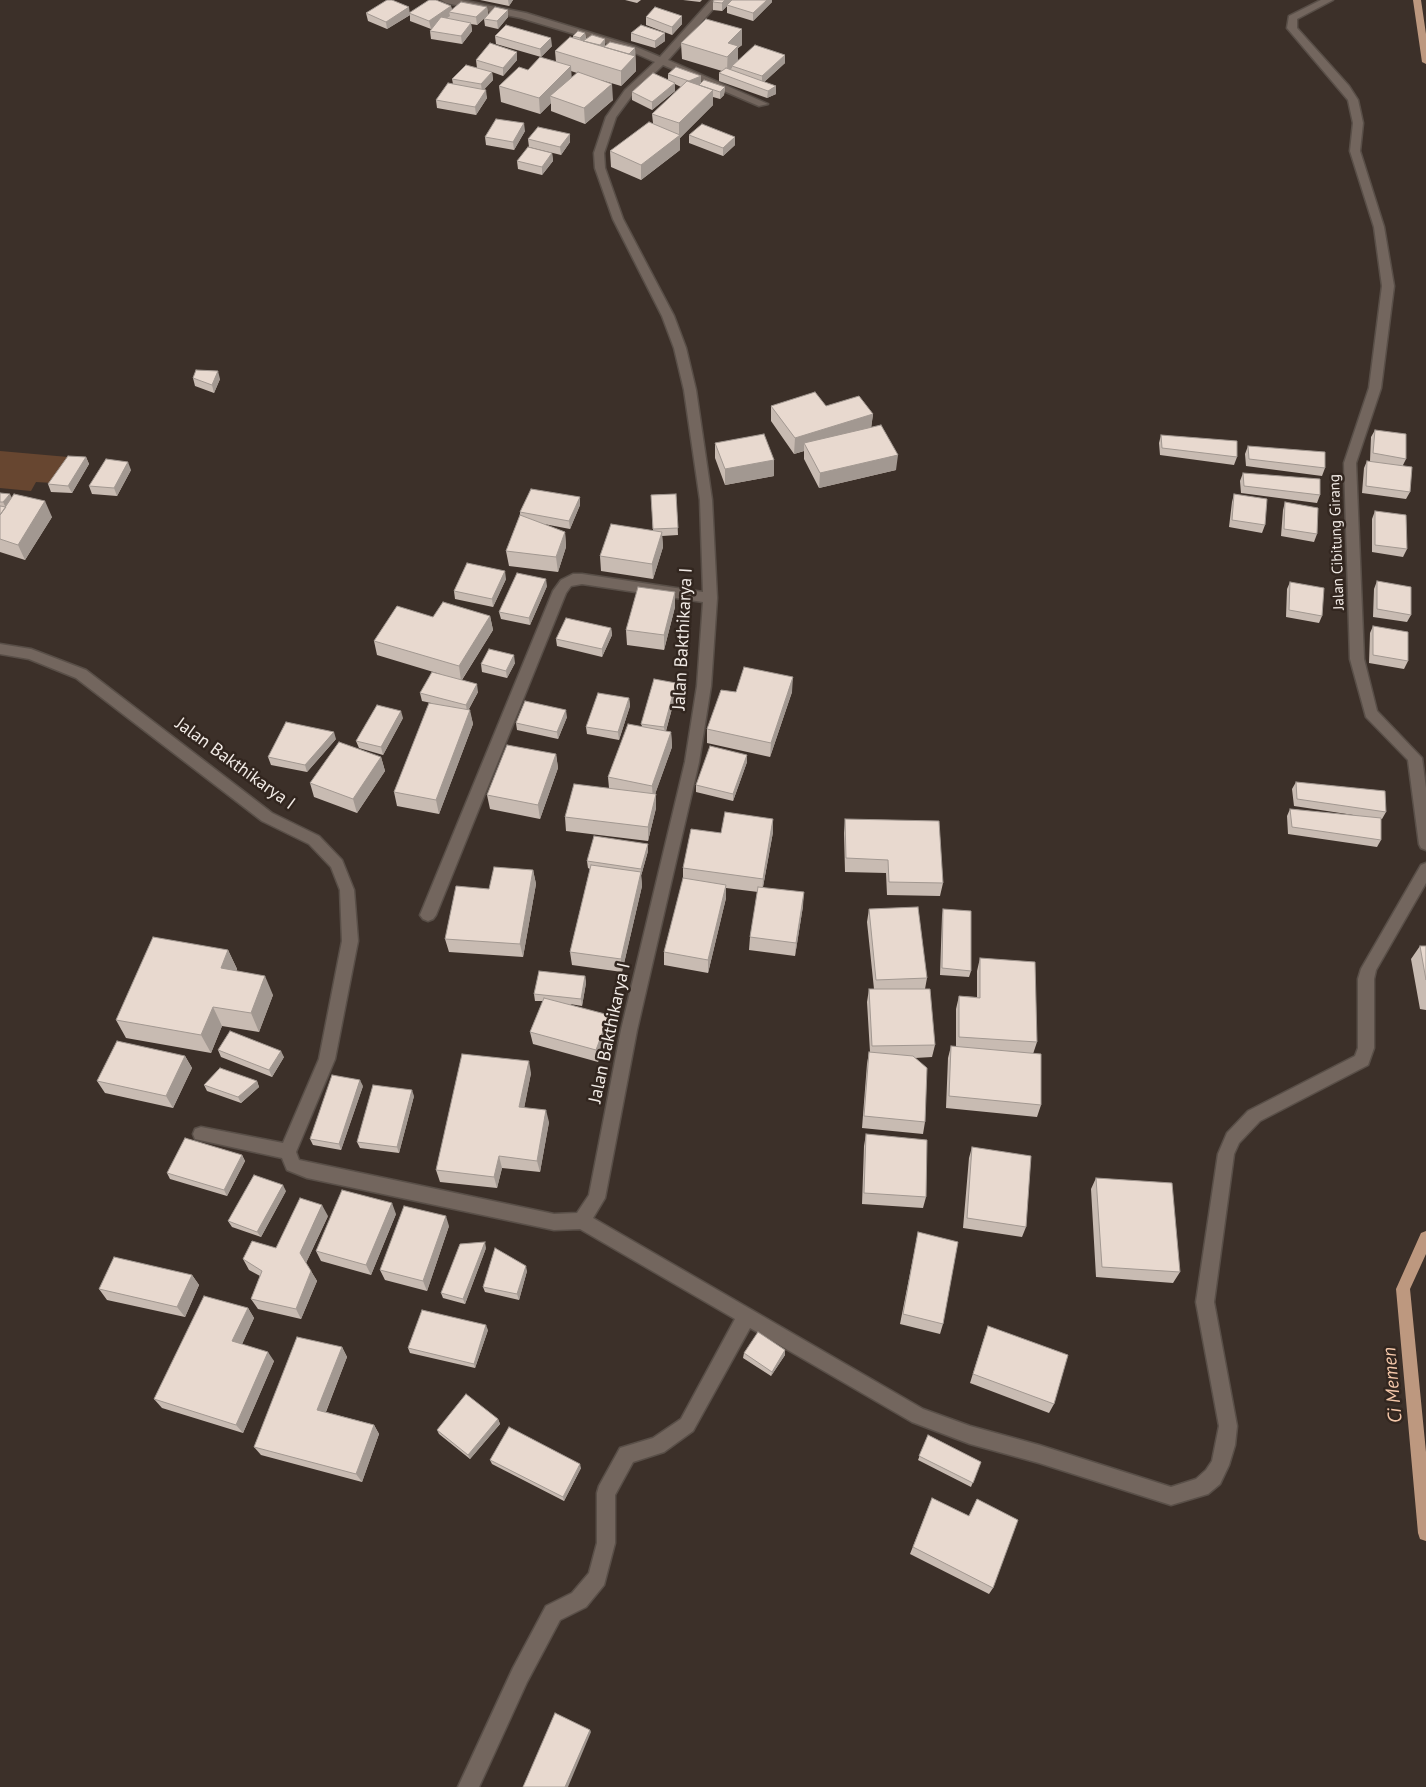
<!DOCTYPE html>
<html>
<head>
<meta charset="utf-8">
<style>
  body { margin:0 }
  canvas { display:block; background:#3c3029 }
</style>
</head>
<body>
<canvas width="1426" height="1787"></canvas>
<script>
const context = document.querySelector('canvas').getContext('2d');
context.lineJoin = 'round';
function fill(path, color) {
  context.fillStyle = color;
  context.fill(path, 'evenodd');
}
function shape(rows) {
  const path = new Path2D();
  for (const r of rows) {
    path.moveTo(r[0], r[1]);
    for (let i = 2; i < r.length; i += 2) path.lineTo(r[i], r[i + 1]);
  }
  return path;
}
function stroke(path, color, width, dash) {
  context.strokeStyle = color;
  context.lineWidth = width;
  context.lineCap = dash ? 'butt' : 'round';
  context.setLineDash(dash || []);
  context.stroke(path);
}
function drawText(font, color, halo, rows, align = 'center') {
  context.font = font + ' "PT Sans",sans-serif';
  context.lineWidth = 5;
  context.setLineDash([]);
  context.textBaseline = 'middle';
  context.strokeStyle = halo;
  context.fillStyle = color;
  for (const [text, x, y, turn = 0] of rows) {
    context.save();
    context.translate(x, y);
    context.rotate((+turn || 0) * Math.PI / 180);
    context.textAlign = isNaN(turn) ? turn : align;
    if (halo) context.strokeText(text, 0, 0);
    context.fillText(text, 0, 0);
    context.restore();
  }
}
fill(shape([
  [0,451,68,457,53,483,36,482,31,491,0,488]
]), '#674630');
fill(shape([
  [1413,0,1421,0,1426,34,1426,64,1422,62,1413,0],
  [1426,1231,1426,1254,1410,1289,1426,1452,1426,1541,1420,1539,1418,1533,1396,1289,1421,1233,1426,1231]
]), '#bd987f');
const minor = shape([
  [441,0,461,0,526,13,634,46,660,57,711,0,721,0,668,60,768,104,759,106,663,65,633,94,616,117,604,153,605,168,623,219,674,316,686,348,696,390,712,500,717,598,711,686,699,762,637,1030,605,1198,593,1218,923,1409,970,1426,1039,1445,1171,1487,1196,1479,1206,1470,1212,1461,1219,1426,1196,1302,1218,1154,1227,1133,1248,1111,1355,1056,1358,1048,1358,979,1361,969,1421,865,1426,863,1426,883,1376,970,1374,979,1374,1048,1368,1065,1260,1121,1239,1143,1234,1154,1214,1302,1237,1426,1235,1445,1229,1465,1220,1484,1208,1494,1171,1505,1039,1463,970,1444,912,1422,750,1328,693,1431,664,1452,633,1462,615,1495,615,1543,604,1585,586,1607,560,1620,527,1682,479,1787,458,1787,513,1668,546,1606,572,1593,589,1573,597,1543,597,1493,599,1486,620,1448,653,1438,681,1419,735,1319,580,1229,554,1230,307,1178,287,1170,282,1158,195,1139,193,1134,195,1129,201,1127,283,1143,319,1059,342,941,340,890,331,867,309,844,262,821,76,678,29,659,0,654,0,644,31,649,86,670,272,813,319,836,342,860,354,890,358,941,335,1059,296,1152,299,1160,554,1214,577,1213,589,1195,621,1030,685,762,697,686,703,602,582,584,571,586,566,593,436,915,433,919,428,921,423,919,420,915,553,591,561,580,573,574,582,574,703,592,700,500,684,390,674,348,662,316,613,219,595,168,594,153,606,117,625,90,655,62,628,50,521,18,446,3,441,0],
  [1321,0,1333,0,1297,19,1297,28,1349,86,1358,100,1363,123,1360,151,1384,227,1394,286,1381,388,1356,463,1364,659,1377,711,1422,758,1426,788,1426,850,1421,848,1419,844,1408,760,1366,717,1350,659,1344,463,1369,388,1382,286,1374,227,1350,151,1353,123,1348,100,1287,28,1289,16,1321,0]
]);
stroke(minor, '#594f48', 3);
fill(minor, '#73665e');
fill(shape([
  [480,0,513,0,509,6],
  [625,0,641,0,637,3],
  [683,0,702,0,700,2],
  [713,2,772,2,753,21,727,13,727,6,722,11,713,10],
  [451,6,452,10,487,7,488,15,477,25,471,24,472,31,462,44,431,39,430,31,433,27,431,29,410,21,410,15,387,29,368,21,366,13,409,13],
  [682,16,682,24,672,35,646,25,646,17],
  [508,17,498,29,485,26,484,19],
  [585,33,586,39,605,39,605,46,635,48,636,71,621,86,601,80,613,100,585,124,551,111,551,103,540,114,501,102,499,86,528,70,556,62,555,51,573,38,573,36],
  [571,71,577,73,571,78],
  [631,33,665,41,655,48,631,41],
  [495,36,552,46,541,57,496,44],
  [681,43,742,45,738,48,738,60,785,55,785,63,764,82,776,94,767,98,719,81,719,73,722,71,682,59],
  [517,52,517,60,503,76,492,72,493,80,484,89,487,98,476,115,437,108,436,100,453,84,452,79,477,68,476,60],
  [668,74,701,76,701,83,725,87,724,95,720,99,713,97,713,105,680,138,680,150,641,180,611,167,610,151,653,123,652,114,681,87,675,84,675,91,652,110,632,100,632,92,668,80],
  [525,131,514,150,486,145,485,137],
  [570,134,570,142,561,155,529,147,528,139],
  [689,135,735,145,723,156,689,143],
  [552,153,553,161,542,175,518,169,517,161],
  [193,378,220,379,214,393,195,386],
  [771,406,826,406,873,414,871,428,896,470,819,488,804,459,804,451,794,454,771,421],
  [1375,430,1406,459,1403,465,1410,492,1406,499,1362,493,1364,468,1367,461,1370,461,1371,437],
  [1161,435,1237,457,1234,465,1160,455,1159,443],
  [715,443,774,460,774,476,725,485,715,458],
  [1248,446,1325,468,1322,476,1246,466,1245,454],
  [86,457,89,464,72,493,51,492,48,484],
  [131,470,117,496,92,494,89,486],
  [1243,473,1320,495,1317,503,1241,493,1240,481],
  [0,493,52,517,25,560,0,552],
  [676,494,678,535,662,536,663,547,653,579,601,571,600,556,653,530,651,495],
  [1234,494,1265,525,1262,533,1229,527,1232,502],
  [1285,502,1317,534,1314,542,1281,536,1283,510],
  [580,505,570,529,544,524,565,532,566,547,558,572,509,566,506,551,520,515,520,512],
  [1375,511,1407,549,1403,557,1372,552,1372,519],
  [506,579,493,607,455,599,454,591],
  [1377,581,1411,615,1407,622,1373,617,1374,589],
  [1290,582,1322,616,1319,623,1286,617,1287,589],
  [547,586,530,625,501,619,499,612],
  [675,592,675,607,664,650,627,645,626,630],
  [490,616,493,630,462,680,478,692,469,709,473,724,439,814,397,806,394,792,431,703,422,701,420,693,440,674,377,655,374,641,433,617],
  [1373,626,1408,661,1404,669,1369,663,1370,633],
  [611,628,612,635,602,657,557,646,556,639],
  [515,663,507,678,482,672,481,664],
  [676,683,677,690,666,731,671,732,672,747,655,794,656,808,648,841,566,831,565,817,609,788,608,777,642,726,641,724],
  [736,692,792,692,770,757,707,743,707,729],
  [629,698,630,706,619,740,587,734,586,727],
  [567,717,558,739,517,730,516,723],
  [403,718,383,755,359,748,356,741],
  [336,739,307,772,271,765,268,757],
  [556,754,558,768,540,819,490,809,487,795],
  [747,755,747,762,733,801,696,792,696,785],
  [381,757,385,771,357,813,314,797,310,783],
  [1296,782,1386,812,1382,819,1381,819,1381,840,1377,847,1288,834,1287,816,1290,809,1360,816,1294,806,1292,789],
  [845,819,943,883,940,896,887,895,886,873,845,872,844,833],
  [773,832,763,887,803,906,795,956,749,950,750,937,758,892,726,888,726,898,708,973,664,965,664,952,683,879,683,868,721,833],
  [648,851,641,876,642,886,622,972,572,965,570,952,590,869,588,868,587,861],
  [533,870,536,884,523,957,449,952,445,939,489,889],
  [869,909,927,978,925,989,935,1045,932,1057,915,1058,925,1122,923,1134,862,1128,867,1064,869,1052,870,1052,867,1002,869,989,874,989,867,922],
  [943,909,971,971,969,977,940,975,942,916],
  [1420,946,1426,946,1426,1010,1420,1009,1411,959],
  [228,950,237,969,236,971,273,995,259,1032,222,1026,211,1053,126,1038,116,1020],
  [980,958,1037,1042,1033,1054,1041,1105,1037,1117,946,1108,948,1058,951,1046,956,1047,956,1009,959,996,977,997,977,971],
  [585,976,586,983,582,1006,570,1004,611,1027,598,1062,533,1044,530,1032,543,1001,535,1001,534,994],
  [218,1050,284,1057,272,1077,221,1057],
  [185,1056,192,1068,173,1108,105,1093,97,1081],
  [531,1073,524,1108,549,1122,540,1172,502,1168,497,1188,440,1182,436,1170],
  [257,1081,259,1087,241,1103,207,1091,204,1085],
  [363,1086,341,1150,313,1145,310,1139],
  [414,1096,399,1153,360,1148,357,1142],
  [866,1134,926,1197,923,1208,862,1204,864,1146],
  [972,1147,1026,1227,1022,1237,963,1228,969,1158],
  [242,1155,245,1161,227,1196,170,1179,167,1173],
  [1096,1178,1180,1272,1173,1283,1096,1277,1091,1189],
  [286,1191,261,1237,232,1227,228,1221],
  [396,1214,371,1275,321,1261,316,1251],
  [328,1216,306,1263,317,1281,301,1319,258,1309,251,1299,260,1276,249,1270,243,1259,276,1248],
  [449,1226,427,1291,385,1280,380,1270],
  [918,1232,943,1324,940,1334,900,1324,916,1243],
  [486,1248,465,1304,443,1298,441,1293],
  [527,1271,519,1300,485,1292,483,1287],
  [192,1275,199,1285,185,1317,107,1300,99,1289],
  [248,1308,254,1318,242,1344,274,1361,243,1433,162,1408,154,1399],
  [988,1326,1054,1404,1049,1413,970,1383,985,1335],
  [488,1330,475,1368,410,1353,408,1348],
  [342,1347,347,1357,326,1412,374,1425,379,1434,362,1482,261,1455,254,1447],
  [785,1350,785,1355,771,1376,743,1358,744,1353],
  [498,1419,500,1424,470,1459,439,1434,437,1430],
  [928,1435,981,1462,971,1487,918,1460],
  [490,1460,581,1468,564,1501,492,1464],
  [932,1498,969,1516,977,1499,993,1588,989,1594,910,1554]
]), '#c8bbb2');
fill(shape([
  [508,0,513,0,509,6],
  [725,0,733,0,727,5,727,6,722,11,722,3],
  [767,0,772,0,772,2,753,21,753,13],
  [451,6,452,12,449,12,450,16,431,29,429,21],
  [409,7,410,15,387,29,386,22],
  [487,7,488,15,477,25,476,17],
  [508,10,508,17,498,29,497,21],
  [682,16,682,24,672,35,672,27],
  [471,23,472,31,462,44,461,36],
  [742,29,742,45,738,48,738,61,732,66,732,68,727,72,728,43],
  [585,33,586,41,581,46,580,38],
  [665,33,665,41,655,48,655,41],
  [551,38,552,46,541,57,540,49],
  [605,39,605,47,600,53,600,45],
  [635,48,636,71,621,86,621,71,628,56],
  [517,52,517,60,503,76,503,68],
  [785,55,785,63,762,84,762,76],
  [571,66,572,82,550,96,551,103,540,114,539,98],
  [492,72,493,80,482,92,481,84],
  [701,76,701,84,689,89,689,81],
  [675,83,675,91,652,110,652,102],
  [612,84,613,100,585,124,584,108],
  [776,86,776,94,767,98,768,91],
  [725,87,724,95,720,99,720,92],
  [486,90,487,98,476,115,475,107],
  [713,90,713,105,680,138,680,150,641,180,641,165,679,135,679,123],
  [524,123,525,131,514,150,513,142],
  [570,134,570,142,561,155,560,147],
  [735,137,735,145,723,156,723,148],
  [552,153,553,161,542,175,542,167],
  [218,371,220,379,214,393,212,385],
  [873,414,871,429,804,443,804,451,794,454,795,438],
  [898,455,896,470,819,488,820,473],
  [86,457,89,464,72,493,68,486],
  [774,460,774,476,725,485,725,469],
  [128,462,131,470,117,496,114,488],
  [10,494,14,502,6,508,3,502],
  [580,497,580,505,570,529,569,521],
  [45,501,52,517,25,560,18,545],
  [565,532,566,547,558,572,556,557],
  [662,532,663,547,653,579,652,564],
  [505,571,506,579,493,607,492,599],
  [546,579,547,586,530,625,529,618],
  [675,592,675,607,664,650,664,635],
  [490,616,493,630,461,681,459,666],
  [611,628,612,635,602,657,602,649],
  [514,655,515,663,507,678,506,671],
  [793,677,792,692,770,757,771,743],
  [676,683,677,690,665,734,664,727],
  [477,684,478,692,467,712,466,705],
  [629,698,630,706,619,740,618,732],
  [470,710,473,724,439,814,436,800],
  [566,710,567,717,558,739,557,732],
  [401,711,403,718,383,755,381,747],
  [334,732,336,739,307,772,305,765],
  [671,732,672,747,653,800,652,786],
  [556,754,558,768,540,819,538,805],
  [747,755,747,762,733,801,733,794],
  [381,757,385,771,357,813,353,799],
  [656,794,656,808,648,841,648,827],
  [773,819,773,832,762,892,763,879],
  [648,844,648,851,641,876,641,869],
  [533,870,536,884,523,957,520,944],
  [641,872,642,886,622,972,621,959],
  [726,885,726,898,708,973,708,960],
  [804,892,803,906,795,956,796,943],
  [228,950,237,969,229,987,221,968],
  [265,976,273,995,259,1032,251,1013],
  [585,976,586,983,582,1006,581,999],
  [213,1007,222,1026,211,1053,201,1035],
  [609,1015,611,1027,598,1062,596,1050],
  [281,1051,284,1057,272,1077,269,1070],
  [185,1056,192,1068,173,1108,166,1096],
  [529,1061,531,1073,522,1119,519,1107],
  [360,1080,363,1086,341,1150,339,1144],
  [257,1081,259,1087,241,1103,238,1097],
  [412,1090,414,1096,399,1153,397,1147],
  [546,1110,549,1122,540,1172,537,1161],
  [242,1155,245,1161,227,1196,224,1190],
  [499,1156,502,1168,497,1188,494,1177],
  [283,1185,286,1191,261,1237,257,1232],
  [392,1203,396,1214,371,1275,366,1265],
  [322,1205,328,1216,306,1263,300,1253],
  [446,1216,449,1226,427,1291,423,1281],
  [485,1242,486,1248,465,1304,463,1299],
  [526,1266,527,1271,519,1300,517,1294],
  [311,1271,317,1281,301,1319,296,1309],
  [192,1275,199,1285,185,1317,177,1307],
  [248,1308,254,1318,239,1351,232,1341],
  [486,1325,488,1330,475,1368,474,1364],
  [342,1347,347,1357,323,1419,317,1410],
  [785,1350,785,1355,771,1376,772,1372],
  [268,1352,274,1361,243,1433,236,1425],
  [498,1419,500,1424,470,1459,468,1455],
  [374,1425,379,1434,362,1482,356,1474],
  [580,1464,581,1468,564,1501,563,1497],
  [590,1730,591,1732,568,1787,565,1787]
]), '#a29891');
const building = shape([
  [387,0,392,0,409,7,386,22,366,13,387,0],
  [429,0,436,0,451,6,429,21,409,13,429,0],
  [714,0,725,0,722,3,713,2,714,0],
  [732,0,767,0,753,13,727,5,732,0],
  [461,2,487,7,476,17,449,12,461,2],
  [495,7,508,10,497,21,484,19,495,7],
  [655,7,682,16,672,27,646,17,655,7],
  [441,17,471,23,461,36,430,31,441,17],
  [706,19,742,29,728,43,738,46,727,57,681,43,706,19],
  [506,25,551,38,540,49,495,36,506,25],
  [641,25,665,33,655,41,631,33,641,25],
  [578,31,585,33,580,38,573,36,578,31],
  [592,35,605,39,600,45,583,41,592,35],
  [570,37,635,56,621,71,555,51,570,37],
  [610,42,635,48,629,54,604,47,610,42],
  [490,43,517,52,503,68,476,60,490,43],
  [755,45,785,55,762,76,732,66,755,45],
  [540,57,571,66,539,98,499,86,519,67,528,70,540,57],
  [466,65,492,72,481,84,452,79,466,65],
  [676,67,701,76,689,81,668,74,676,67],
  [726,68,776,86,768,91,719,73,726,68],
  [578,72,612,84,584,108,550,96,578,72],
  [653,73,675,83,652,102,632,92,653,73],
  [704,80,725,87,720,92,699,85,704,80],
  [687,81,713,90,679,123,652,114,687,81],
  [448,83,486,90,475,107,436,100,448,83],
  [496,119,524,123,513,142,485,137,496,119],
  [649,122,680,135,641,165,610,151,649,122],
  [702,124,735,137,723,148,689,135,702,124],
  [538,127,570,134,560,147,528,139,538,127],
  [528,147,552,153,542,167,517,161,528,147],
  [196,370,218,371,212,385,193,378,196,370],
  [815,392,826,406,859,396,873,414,795,438,771,406,815,392],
  [881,425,898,455,820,473,804,443,881,425],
  [1375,430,1406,434,1406,459,1373,453,1375,430],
  [764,434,774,460,725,469,715,443,764,434],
  [1161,435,1237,441,1237,457,1162,448,1161,435],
  [1248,446,1325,452,1325,468,1249,459,1248,446],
  [68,456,86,457,68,486,48,484,68,456],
  [106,459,128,462,114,488,89,486,106,459],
  [1367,461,1412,467,1410,492,1366,486,1367,461],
  [1243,473,1320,479,1320,495,1244,486,1243,473],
  [531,489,580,497,569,521,520,512,531,489],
  [0,493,10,494,3,502,0,502,0,493],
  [14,494,45,501,18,545,0,539,0,515,14,494],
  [676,494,678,528,653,529,651,495,676,494],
  [1234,494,1267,499,1265,525,1232,520,1234,494],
  [1285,502,1318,508,1317,534,1284,529,1285,502],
  [0,506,6,507,0,515,0,506],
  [1375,511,1406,515,1407,549,1375,545,1375,511],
  [520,515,565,532,556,557,506,551,520,515],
  [611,524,662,532,652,564,600,556,611,524],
  [467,563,505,571,492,599,454,591,467,563],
  [517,573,546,579,529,618,499,612,517,573],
  [1377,581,1411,587,1411,615,1377,609,1377,581],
  [1290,582,1324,588,1322,616,1289,610,1290,582],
  [638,587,675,592,664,635,626,630,638,587],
  [443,602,490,616,459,666,374,641,397,606,433,617,443,602],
  [566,618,611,628,602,649,556,639,566,618],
  [1373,626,1408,632,1408,661,1373,655,1373,626],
  [489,649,514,655,506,671,481,664,489,649],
  [744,667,793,677,771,743,707,729,721,690,736,692,744,667],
  [432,672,477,684,466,705,420,693,432,672],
  [654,679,676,683,664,727,641,724,654,679],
  [598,693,629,698,618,732,586,727,598,693],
  [525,701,566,710,557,732,516,723,525,701],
  [429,703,470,710,436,800,394,792,429,703],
  [377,705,401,711,381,747,356,741,377,705],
  [286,722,334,732,305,765,268,757,286,722],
  [628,724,671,732,652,786,608,777,628,724],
  [339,742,381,757,353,799,310,783,339,742],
  [507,745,556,754,538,805,487,795,507,745],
  [710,746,747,755,733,794,696,785,710,746],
  [1296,782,1385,791,1386,812,1297,799,1296,782],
  [574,784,656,794,648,827,565,817,574,784],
  [1290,809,1381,818,1381,840,1292,827,1290,809],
  [725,812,773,819,763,879,683,868,691,829,721,833,725,812],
  [845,819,939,821,943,883,889,882,888,860,846,858,845,819],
  [594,836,648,844,641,869,587,861,594,836],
  [591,865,641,872,621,959,570,952,591,865],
  [494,867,533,870,520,944,445,939,456,886,489,889,494,867],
  [683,878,726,885,708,960,664,952,683,878],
  [758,887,804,892,796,943,750,937,758,887],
  [918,907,927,978,876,980,869,909,918,907],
  [943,909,971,911,971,971,942,968,943,909],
  [153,937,228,950,221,968,265,976,251,1013,213,1007,201,1035,116,1020,153,937],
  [1420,946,1426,946,1426,980,1420,946],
  [980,958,1035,962,1037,1042,959,1037,959,996,980,998,980,958],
  [539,971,585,976,581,999,534,994,539,971],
  [869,989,930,989,935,1045,872,1046,869,989],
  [544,998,609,1015,596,1050,530,1032,544,998],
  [230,1031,281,1051,269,1070,218,1050,230,1031],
  [117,1041,185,1056,166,1096,97,1081,117,1041],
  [951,1046,1041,1054,1041,1105,949,1096,951,1046],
  [869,1052,913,1056,927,1068,925,1122,864,1116,869,1052],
  [462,1054,529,1061,519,1107,546,1110,537,1161,499,1156,494,1177,436,1170,462,1054],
  [220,1068,257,1081,238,1097,204,1085,220,1068],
  [332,1075,360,1080,339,1144,310,1139,332,1075],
  [373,1085,412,1090,397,1147,357,1142,373,1085],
  [866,1134,927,1140,926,1197,864,1193,866,1134],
  [185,1138,242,1155,224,1190,167,1173,185,1138],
  [972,1147,1031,1156,1026,1227,967,1218,972,1147],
  [254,1175,283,1185,257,1232,228,1221,254,1175],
  [1096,1178,1172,1183,1180,1272,1102,1267,1096,1178],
  [342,1190,392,1203,366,1265,316,1251,342,1190],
  [300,1198,322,1205,300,1253,311,1271,296,1309,251,1299,262,1271,243,1259,252,1241,276,1248,300,1198],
  [404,1206,446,1216,423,1281,380,1270,404,1206],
  [918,1232,958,1242,943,1324,903,1314,918,1232],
  [485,1242,463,1299,441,1293,460,1244,485,1242],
  [495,1248,526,1266,517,1294,483,1287,495,1248],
  [114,1257,192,1275,177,1307,99,1289,114,1257],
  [204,1296,248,1308,232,1341,268,1352,236,1425,154,1399,204,1296],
  [422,1310,486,1325,474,1364,408,1348,422,1310],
  [988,1326,1068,1355,1054,1404,973,1374,988,1326],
  [758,1332,785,1350,772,1372,744,1353,758,1332],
  [297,1337,342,1347,317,1410,374,1425,356,1474,254,1447,297,1337],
  [466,1394,498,1419,468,1455,437,1430,466,1394],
  [509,1427,580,1464,563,1497,490,1460,509,1427],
  [928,1435,981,1462,973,1483,919,1456,928,1435],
  [932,1498,969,1516,977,1499,1018,1520,993,1588,913,1547,932,1498],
  [555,1713,590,1730,565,1787,523,1787,555,1713]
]);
fill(building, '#e8d9cf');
stroke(building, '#a29891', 1);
drawText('15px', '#f1eae5', '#32261f', [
  ["Jalan Cibitung Girang",1337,542,-92]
]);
drawText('18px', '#f1eae5', '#32261f', [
  ["Jalan Bakthikarya I",683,639,-87],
  ["Jalan Bakthikarya I",235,764,36],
  ["Jalan Bakthikarya I",610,1033,-78]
]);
drawText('italic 19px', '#f5c8aa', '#32261f', [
  ["Ci Memen",1393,1385,-95]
]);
</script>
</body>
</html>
